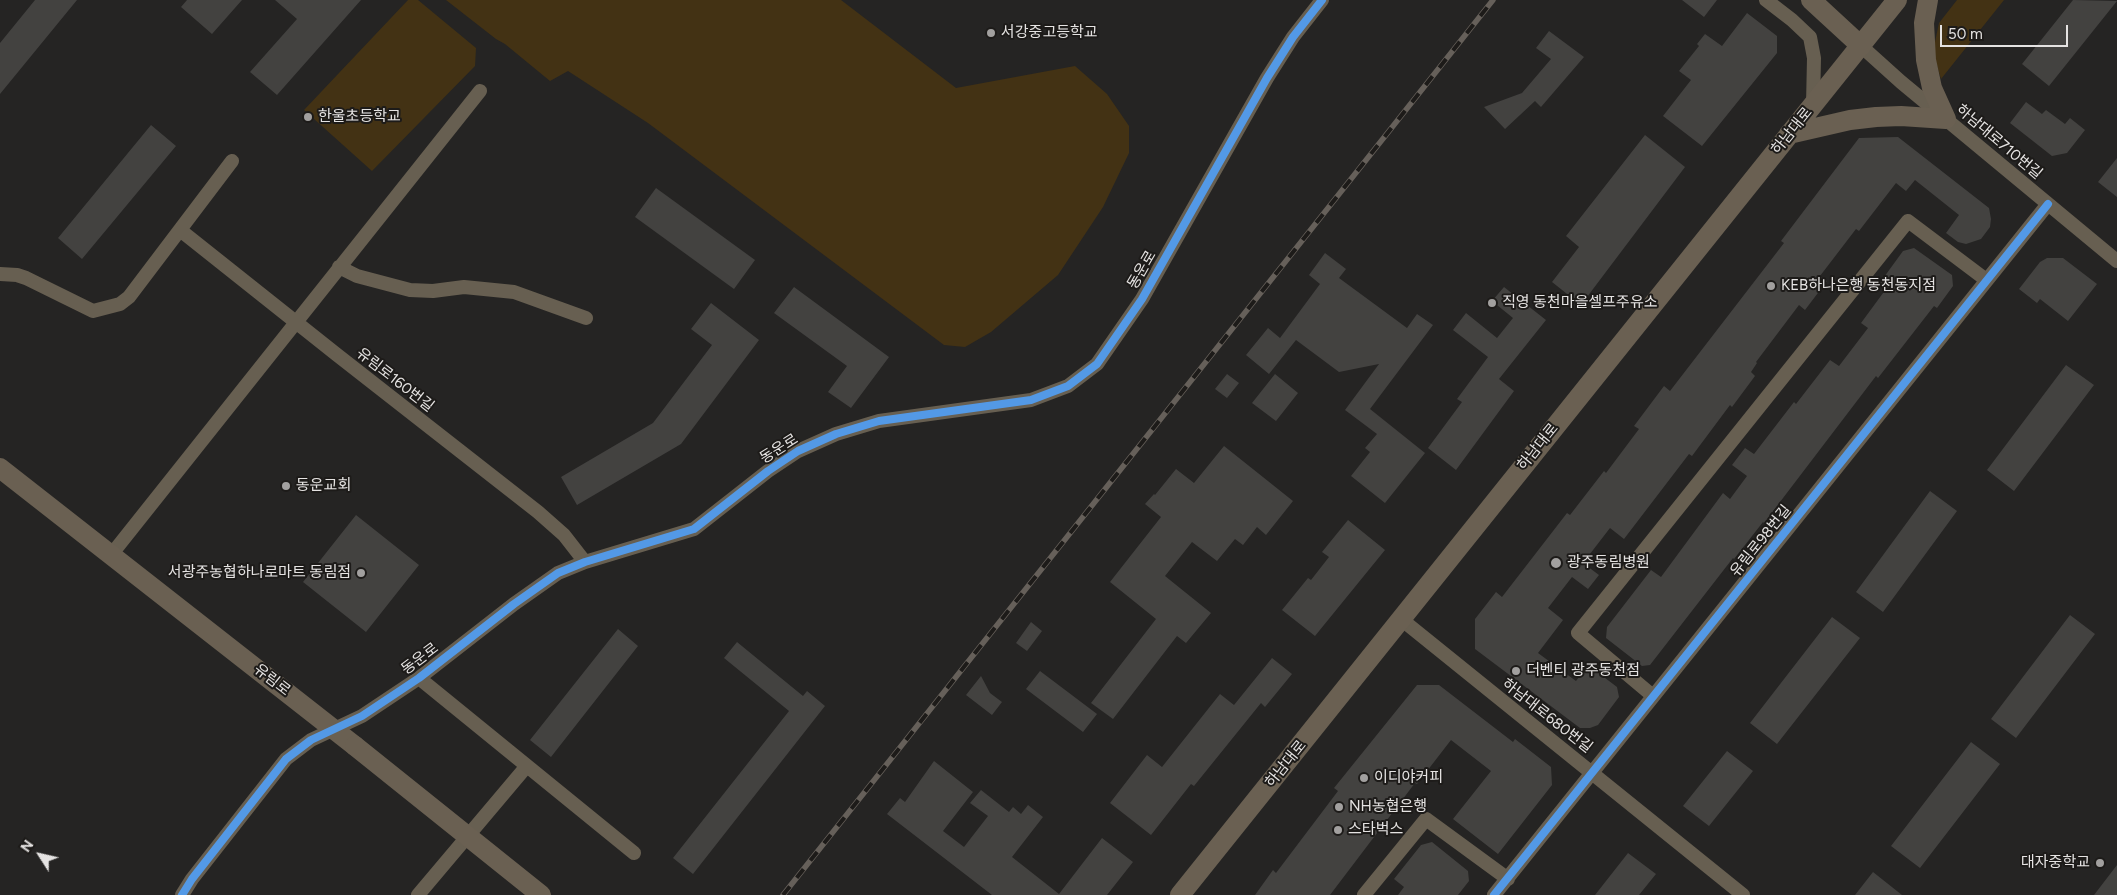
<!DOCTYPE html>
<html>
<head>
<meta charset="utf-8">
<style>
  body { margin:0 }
  #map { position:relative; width:2117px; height:895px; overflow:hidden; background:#252423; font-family:Figtree,sans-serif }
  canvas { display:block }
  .north { position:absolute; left:15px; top:830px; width:50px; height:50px; -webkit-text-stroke:4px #1d1b19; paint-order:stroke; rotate:305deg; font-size:14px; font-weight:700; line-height:20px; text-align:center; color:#e5e3e2 }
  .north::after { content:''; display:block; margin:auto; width:18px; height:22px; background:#e5e3e2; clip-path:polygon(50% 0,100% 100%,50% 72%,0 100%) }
  .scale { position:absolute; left:1940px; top:25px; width:128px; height:22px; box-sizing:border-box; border:2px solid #e5e3e2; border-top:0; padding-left:6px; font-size:15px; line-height:18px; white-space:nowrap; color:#e5e3e2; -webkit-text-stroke:4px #1d1b19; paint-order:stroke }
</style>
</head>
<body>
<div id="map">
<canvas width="2117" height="895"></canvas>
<div class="north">N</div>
<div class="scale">50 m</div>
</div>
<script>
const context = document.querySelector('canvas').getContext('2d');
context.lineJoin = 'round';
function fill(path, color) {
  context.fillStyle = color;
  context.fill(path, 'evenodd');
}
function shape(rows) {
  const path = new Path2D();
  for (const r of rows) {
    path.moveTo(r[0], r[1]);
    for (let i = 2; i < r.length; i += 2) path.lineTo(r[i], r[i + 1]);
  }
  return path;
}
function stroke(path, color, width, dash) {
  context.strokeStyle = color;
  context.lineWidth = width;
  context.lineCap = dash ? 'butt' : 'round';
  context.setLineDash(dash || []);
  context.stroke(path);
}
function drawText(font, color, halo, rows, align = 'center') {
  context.font = font + ' Figtree,"Noto Sans KR",sans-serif';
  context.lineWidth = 4;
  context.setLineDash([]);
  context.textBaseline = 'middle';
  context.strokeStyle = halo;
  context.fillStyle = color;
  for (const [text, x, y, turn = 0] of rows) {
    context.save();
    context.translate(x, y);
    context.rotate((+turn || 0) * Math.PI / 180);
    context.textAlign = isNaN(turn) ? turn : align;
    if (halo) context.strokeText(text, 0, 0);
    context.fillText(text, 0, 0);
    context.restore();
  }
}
fill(shape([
  [408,0,418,0,476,48,475,66,372,171,304,110],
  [446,0,841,0,956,88,1075,66,1107,94,1129,126,1129,153,1103,207,1058,275,991,332,965,347,944,345,648,123,568,71,550,81,505,44,496,39],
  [1957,0,2004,0,1941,79,1935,59,1935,42,1939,23]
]), '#433214');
fill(shape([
  [35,0,77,0,0,94,0,43],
  [187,0,242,0,212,34,181,7],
  [275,0,361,0,277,95,250,72,297,19],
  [1682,0,1717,0,1704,17],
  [2073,0,2117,1,2049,86,2022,64],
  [1747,13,1777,36,1777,53,1702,146,1663,116,1691,80,1679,71,1699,46,1697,44,1705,34,1722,46],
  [1549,31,1584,57,1541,107,1535,101,1505,129,1484,107,1522,93,1551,59,1536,48],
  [2026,102,2042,114,2046,110,2065,124,2070,118,2085,130,2067,153,2052,156,2010,123],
  [151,125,176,146,82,259,58,238],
  [1645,135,1685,167,1581,305,1552,282,1579,247,1566,236],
  [1898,137,1989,208,1991,219,1990,227,1981,239,1966,244,1958,242,1946,233,1959,215,1915,180,1906,191,1896,183,1859,231,1856,229,1820,276,1827,281,1805,310,1799,305,1756,362,1757,363,1751,372,1755,376,1732,407,1730,405,1692,456,1689,454,1624,539,1610,528,1583,563,1599,575,1588,589,1572,577,1548,608,1563,620,1538,653,1576,681,1588,665,1617,687,1619,697,1598,725,1590,728,1580,728,1475,649,1475,619,1496,592,1502,597,1567,513,1570,515,1604,471,1606,473,1639,429,1634,426,1664,386,1670,391,1784,243,1781,241,1859,138],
  [2117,158,2117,197,2098,182],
  [656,188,755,260,734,289,635,217],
  [1914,248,1952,275,1953,286,1937,308,1934,306,1878,378,1876,376,1764,523,1763,522,1734,559,1733,558,1650,665,1642,666,1606,638,1607,627,1651,570,1661,577,1723,493,1730,499,1747,476,1732,465,1745,448,1754,454,1794,402,1796,404,1830,360,1839,366,1868,328,1861,323,1886,289,1879,284,1903,251],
  [1325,253,1346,269,1339,278,1407,328,1417,314,1433,325,1370,409,1425,453,1385,503,1351,476,1370,452,1365,448,1377,434,1345,410,1379,364,1339,372,1296,340,1269,374,1246,355,1268,328,1280,338,1320,284,1309,275],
  [2047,258,2063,258,2097,284,2068,321,2040,299,2037,303,2019,289,2040,262],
  [794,287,889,357,851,408,828,392,847,366,774,313],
  [1504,287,1546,320,1499,379,1514,391,1456,470,1428,448,1462,402,1457,399,1488,357,1453,330,1466,313,1497,338,1513,318,1492,301],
  [711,303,759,340,681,444,577,505,561,477,653,423,712,345,691,329],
  [2066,365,2094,385,2014,491,1987,470],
  [1227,374,1239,383,1227,398,1215,389],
  [1275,374,1298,393,1276,421,1252,403],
  [1224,446,1293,501,1266,535,1257,527,1243,545,1235,539,1217,561,1192,542,1165,576,1211,613,1186,643,1177,636,1113,719,1091,703,1156,619,1110,582,1161,517,1145,504,1154,494,1155,495,1176,469,1194,483],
  [1930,491,1957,511,1883,612,1856,592],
  [356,515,419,565,366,632,303,582],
  [1348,520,1385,550,1315,636,1282,610,1308,578,1311,580,1329,557,1322,552],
  [2070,615,2095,634,2016,738,1991,719],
  [1832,617,1860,638,1777,744,1750,723],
  [1031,622,1042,631,1027,651,1016,643],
  [618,629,638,646,551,757,530,740],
  [737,642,803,696,807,691,825,706,693,874,673,858,789,711,724,658],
  [1272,658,1292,674,1265,707,1261,703,1194,786,1191,784,1151,835,1110,803,1147,755,1162,767,1220,694,1234,705],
  [1040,671,1097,714,1083,732,1026,689],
  [981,676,990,693,1002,702,992,715,966,695],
  [1417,685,1439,685,1513,742,1515,739,1551,767,1552,785,1498,854,1453,819,1491,771,1451,740,1417,784,1415,783,1330,895,1255,895,1273,870,1276,873,1338,791,1334,788],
  [1971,742,2000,764,1920,868,1891,846],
  [1727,751,1753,771,1709,826,1683,806],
  [934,761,973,792,943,831,964,847,988,816,970,803,981,790,1009,812,1013,807,1021,814,1028,805,1043,817,1012,857,1059,894,1102,838,1133,862,1107,895,992,895,887,814,900,798,905,802],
  [1432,842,1468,871,1469,881,1458,895,1398,895,1404,887,1394,879,1421,845],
  [1628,853,1656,874,1639,895,1595,895],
  [2117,865,2117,895,2094,895],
  [1873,872,1902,895,1855,895]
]), '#434240');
stroke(shape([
  [1766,0,1792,20,1810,37,1814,58,1813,105],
  [1861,46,1901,82,2117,261],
  [180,230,336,354,538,512,564,535,585,562],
  [339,267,357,276,410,290,433,291,464,287,514,292,586,318],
  [0,274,17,275,26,278,93,311,120,304,129,297,232,161],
  [111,555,480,91],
  [1401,619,1743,895],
  [419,678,634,853],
  [1653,696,1578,633,1908,221,1985,279],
  [182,895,192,879,286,759,311,740,362,716,419,678,514,604,558,573,585,562,694,529,768,471,798,451,836,434,879,421,1031,400,1068,386,1097,364,1142,299,1267,78,1293,37,1322,0],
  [418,895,526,767],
  [1364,895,1426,819,1508,879],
  [1494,895,2048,204]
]), '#675f51', 14);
stroke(shape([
  [1811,0,1861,46],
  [1789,134,1850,120,1876,117,1901,116,1946,119,1932,88,1926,60,1924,23,1928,0],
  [0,468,355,746],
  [1180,895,1897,0]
]), '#6a6052', 20);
const rail = shape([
  [783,895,1493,0]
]);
stroke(rail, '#66605a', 5.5);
stroke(rail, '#1d1b19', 4, [11]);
stroke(shape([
  [355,746,541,895]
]), '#6a6052', 20);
stroke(shape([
  [182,895,192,879,286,759,311,740,362,716,419,678,514,604,558,573,585,562,694,529,768,471,798,451,836,434,879,421,1031,400,1068,386,1097,364,1142,299,1267,78,1293,37,1322,0],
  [1494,895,2048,204]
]), '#5399e6', 8);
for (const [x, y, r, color] of [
  [991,33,5,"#a2a09f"],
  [308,117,5,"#a2a09f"],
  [1771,286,5,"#a2a09f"],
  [1492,303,5,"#a2a09f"],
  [286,486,5,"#a2a09f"],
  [1556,563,6,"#a2a09f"],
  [361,573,5,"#a2a09f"],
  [1516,671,5,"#a2a09f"],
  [1364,778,5,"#a2a09f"],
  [1339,807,5,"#a2a09f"],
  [1338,830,5,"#a2a09f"],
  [2100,863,5,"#a2a09f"]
]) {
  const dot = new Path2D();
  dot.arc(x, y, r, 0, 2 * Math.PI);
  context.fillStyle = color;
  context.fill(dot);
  stroke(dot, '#1d1b19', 2);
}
drawText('15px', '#e5e3e2', '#1d1b19', [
  ["서강중고등학교",1001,33],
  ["한울초등학교",318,117],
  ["KEB하나은행 동천동지점",1781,286],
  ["직영 동천마을셀프주유소",1502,303],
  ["동운교회",296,486],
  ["광주동림병원",1567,563],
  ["서광주농협하나로마트 동림점",351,573,"right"],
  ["더벤티 광주동천점",1526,671],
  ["이디야커피",1374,778],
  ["NH농협은행",1349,807],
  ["스타벅스",1348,830],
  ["대자중학교",2090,863,"right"]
], 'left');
drawText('15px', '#e5e3e2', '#1d1b19', [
  ["하남대로",1792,131,-51],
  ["하남대로710번길",1999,142,40],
  ["동운로",1142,270,-60],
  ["유림로160번길",395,380,38],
  ["하남대로",1538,447,-51],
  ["동운로",779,449,-32],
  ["유림로98번길",1761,541,-51],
  ["동운로",420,659,-37],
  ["유림로",272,680,38],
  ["하남대로680번길",1547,716,38],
  ["하남대로",1286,764,-51]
]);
</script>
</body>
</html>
